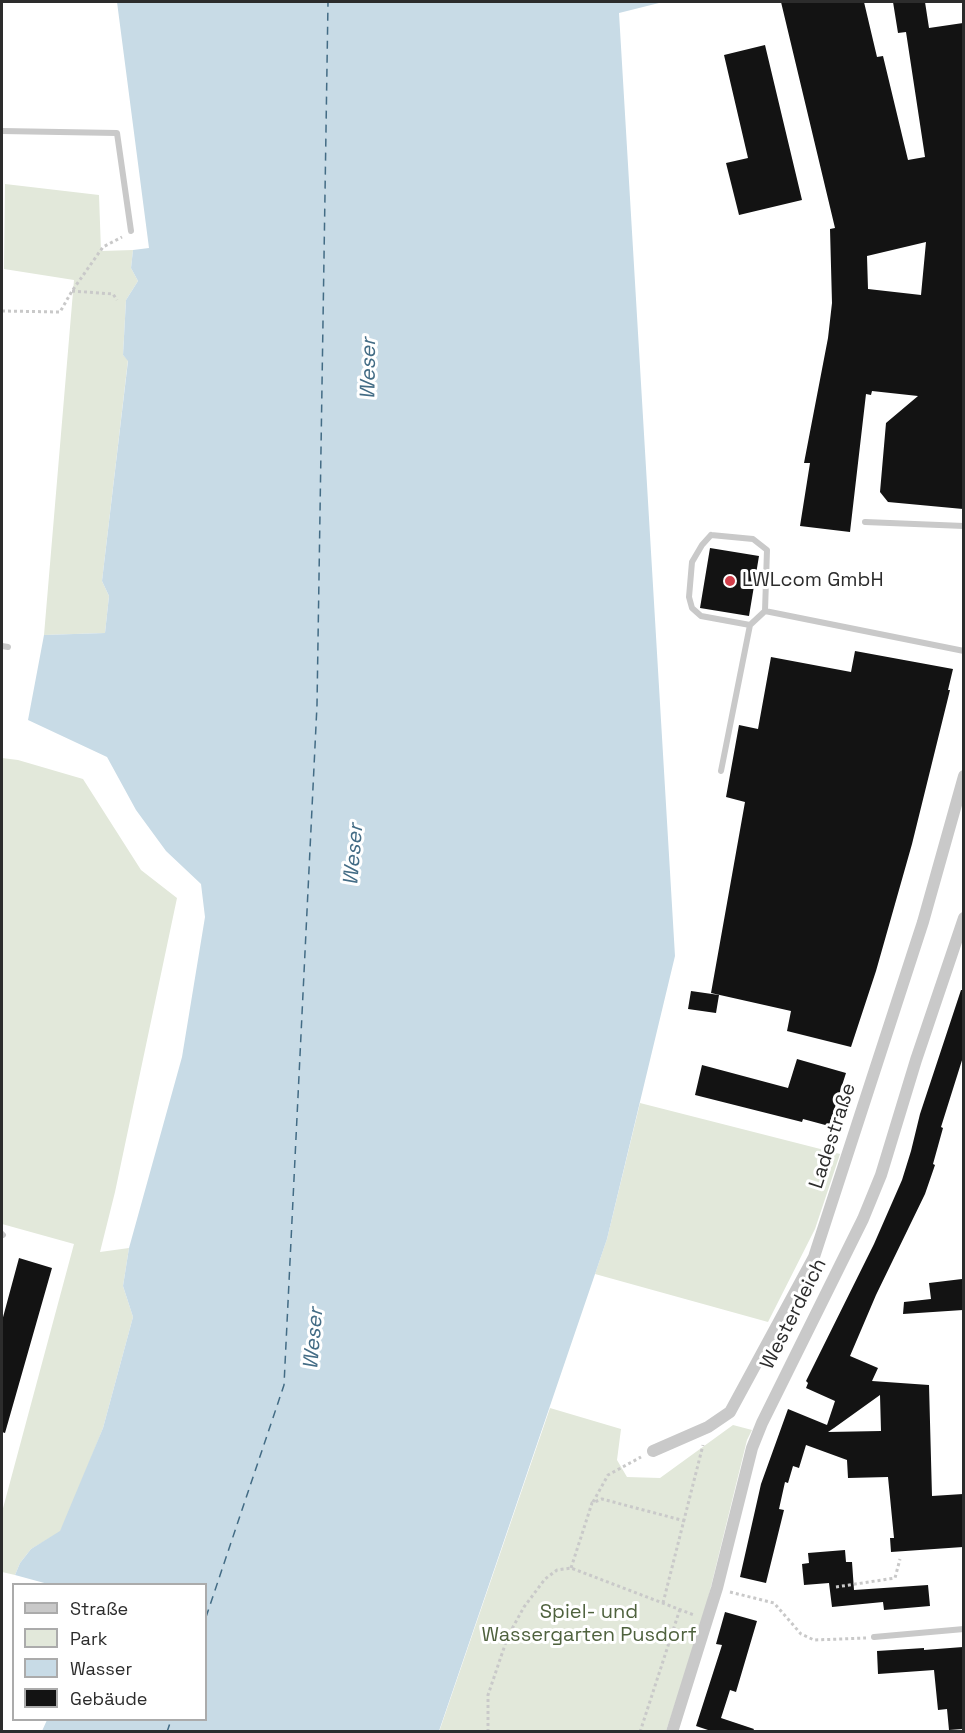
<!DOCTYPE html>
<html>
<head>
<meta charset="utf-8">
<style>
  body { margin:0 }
  #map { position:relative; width:965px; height:1733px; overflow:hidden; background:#fff; font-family:"Space Grotesk",sans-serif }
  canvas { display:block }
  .frame { position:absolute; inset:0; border:3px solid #2c2c2c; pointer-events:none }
  .legend { position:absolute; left:12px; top:1583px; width:195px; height:138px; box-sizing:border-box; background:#fff; border:2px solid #ababab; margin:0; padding:8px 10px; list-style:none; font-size:18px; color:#2c2c2c }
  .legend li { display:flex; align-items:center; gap:12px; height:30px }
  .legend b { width:30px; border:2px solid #ababab }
</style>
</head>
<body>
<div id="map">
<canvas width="965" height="1733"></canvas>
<div class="frame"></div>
<ul class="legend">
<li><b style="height:8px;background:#c9c9c9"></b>Straße</li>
<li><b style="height:16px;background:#e2e8da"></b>Park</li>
<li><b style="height:16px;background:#c8dbe6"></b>Wasser</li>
<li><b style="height:16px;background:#131313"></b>Gebäude</li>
</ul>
</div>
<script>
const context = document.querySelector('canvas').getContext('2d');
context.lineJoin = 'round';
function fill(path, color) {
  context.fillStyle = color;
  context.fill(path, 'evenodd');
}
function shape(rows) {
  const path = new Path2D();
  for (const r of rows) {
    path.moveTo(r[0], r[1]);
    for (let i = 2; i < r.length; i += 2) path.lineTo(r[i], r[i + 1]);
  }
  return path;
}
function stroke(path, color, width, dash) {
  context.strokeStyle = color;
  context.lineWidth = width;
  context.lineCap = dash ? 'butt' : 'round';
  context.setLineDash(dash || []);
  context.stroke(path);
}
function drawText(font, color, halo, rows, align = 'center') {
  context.font = font + ' "Space Grotesk",sans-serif';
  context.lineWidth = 6;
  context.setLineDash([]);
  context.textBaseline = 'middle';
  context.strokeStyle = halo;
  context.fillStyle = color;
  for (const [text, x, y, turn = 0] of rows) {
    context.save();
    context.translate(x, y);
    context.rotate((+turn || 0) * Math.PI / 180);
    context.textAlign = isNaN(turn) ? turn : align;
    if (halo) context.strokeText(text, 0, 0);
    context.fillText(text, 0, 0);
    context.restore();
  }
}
fill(shape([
  [5,184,99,195,101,251,133,250,131,268,138,281,126,300,123,355,128,360,102,581,109,596,105,633,44,635,74,280,4,269],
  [2,758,18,760,83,779,141,870,177,898,115,1192,100,1252,129,1248,123,1286,133,1317,103,1428,69,1513,60,1532,31,1549,20,1563,15,1575,2,1572,2,1512,74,1244,2,1224],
  [640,1103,840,1154,815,1229,768,1322,595,1274,607,1239],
  [550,1408,621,1429,617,1460,627,1477,660,1478,733,1425,752,1430,747,1440,702,1623,666,1731,439,1732]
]), '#e2e8da');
fill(shape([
  [117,2,663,2,619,13,675,956,607,1239,439,1731,42,1731,47,1720,206,1720,206,1584,48,1584,15,1575,20,1563,31,1549,60,1531,103,1428,133,1317,123,1286,129,1248,182,1057,205,917,201,884,166,851,136,810,107,757,28,720,44,635,105,633,109,596,102,581,128,361,123,355,126,300,138,281,131,268,133,250,149,248]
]), '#c8dbe6');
stroke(shape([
  [206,1617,284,1385,317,705,328,2],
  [167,1732,171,1720]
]), '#436c85', 1.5, [8, 6]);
fill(shape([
  [781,2,864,2,877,57,883,56,908,160,925,157,906,32,898,33,893,2,925,2,929,28,963,23,963,509,888,502,880,492,886,423,918,396,872,391,871,395,866,394,850,532,800,526,810,463,804,463,828,338,832,303,830,229,835,228],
  [926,242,921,295,868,289,867,256],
  [765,45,802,200,739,215,726,163,748,158,724,55],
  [710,548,759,556,749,616,700,608],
  [855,651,953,669,948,690,950,690,912,844,876,971,851,1047,787,1031,791,1011,711,993,745,802,726,797,739,725,758,729,771,657,851,672],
  [961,990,963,990,963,1057,941,1127,943,1128,933,1164,935,1165,925,1194,876,1295,850,1356,878,1368,872,1381,929,1385,932,1496,963,1494,963,1547,891,1552,890,1538,894,1538,888,1477,848,1478,847,1460,806,1445,799,1468,793,1466,788,1483,785,1482,779,1509,784,1510,766,1583,740,1577,761,1484,788,1409,827,1425,835,1401,806,1388,808,1383,806,1381,874,1244,902,1180,911,1151,920,1114],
  [880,1395,881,1431,828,1432,834,1428],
  [691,991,719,995,716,1013,688,1009],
  [797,1059,846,1073,829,1126,803,1119,802,1122,695,1095,702,1065,788,1088],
  [19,1258,52,1268,5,1433,2,1432,2,1321],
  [962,1279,963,1282,963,1310,903,1314,904,1302,931,1299,929,1283],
  [845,1550,846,1562,852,1562,854,1590,928,1585,930,1606,884,1610,883,1602,832,1607,829,1583,804,1585,802,1564,809,1563,808,1553],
  [725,1612,757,1621,736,1692,730,1690,721,1718,754,1729,753,1731,711,1731,696,1726,722,1645,716,1644],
  [963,1647,963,1729,949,1730,947,1709,938,1710,934,1670,878,1674,877,1651,924,1648,924,1650]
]), '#131313');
stroke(shape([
  [72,291,113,294,117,300],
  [2,311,60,312,72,291,103,247,122,237],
  [593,1502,608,1475,641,1457],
  [571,1568,592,1503,602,1499,685,1521],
  [836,1587,895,1578,900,1559],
  [730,1592,774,1603,801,1634,814,1640,866,1638],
  [663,1603,703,1445],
  [488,1732,488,1695,508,1636,524,1607,545,1579,557,1570,571,1568,694,1615],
  [640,1732,680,1609]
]), '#c9c9c9', 3, [3, 3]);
stroke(shape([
  [2,131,117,133,131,231],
  [865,522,964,526],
  [711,535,753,539,767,550,765,611,750,625,701,616,692,608,689,597,692,562,702,545,711,535],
  [765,611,964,651],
  [2,646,8,647],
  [721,771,750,625],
  [2,1234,3,1235],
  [874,1637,964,1629]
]), '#c9c9c9', 6);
stroke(shape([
  [653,1451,708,1427,730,1412,814,1257,923,922,964,776],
  [672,1732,717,1588,752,1448,762,1423,863,1219,881,1175,916,1060,964,918]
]), '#c9c9c9', 12);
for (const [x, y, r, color] of [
  [730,581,6,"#d23e4a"]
]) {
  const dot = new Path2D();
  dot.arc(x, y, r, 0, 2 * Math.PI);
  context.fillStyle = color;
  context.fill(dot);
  stroke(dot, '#fff', 2);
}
drawText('20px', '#2c2c2c', '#fff', [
  ["LWLcom GmbH",742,581]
], 'left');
drawText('20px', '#2c2c2c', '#fff', [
  ["Ladestraße",833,1136,-72],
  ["Westerdeich",794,1314,-63]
]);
drawText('20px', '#4f623e', '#fff', [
  ["Spiel- und",589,1613],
  ["Wassergarten Pusdorf",589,1636]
]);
drawText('italic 21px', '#436c85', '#fff', [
  ["Weser",369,369,-89],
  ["Weser",354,855,-85],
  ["Weser",314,1339,-85]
]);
</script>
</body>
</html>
